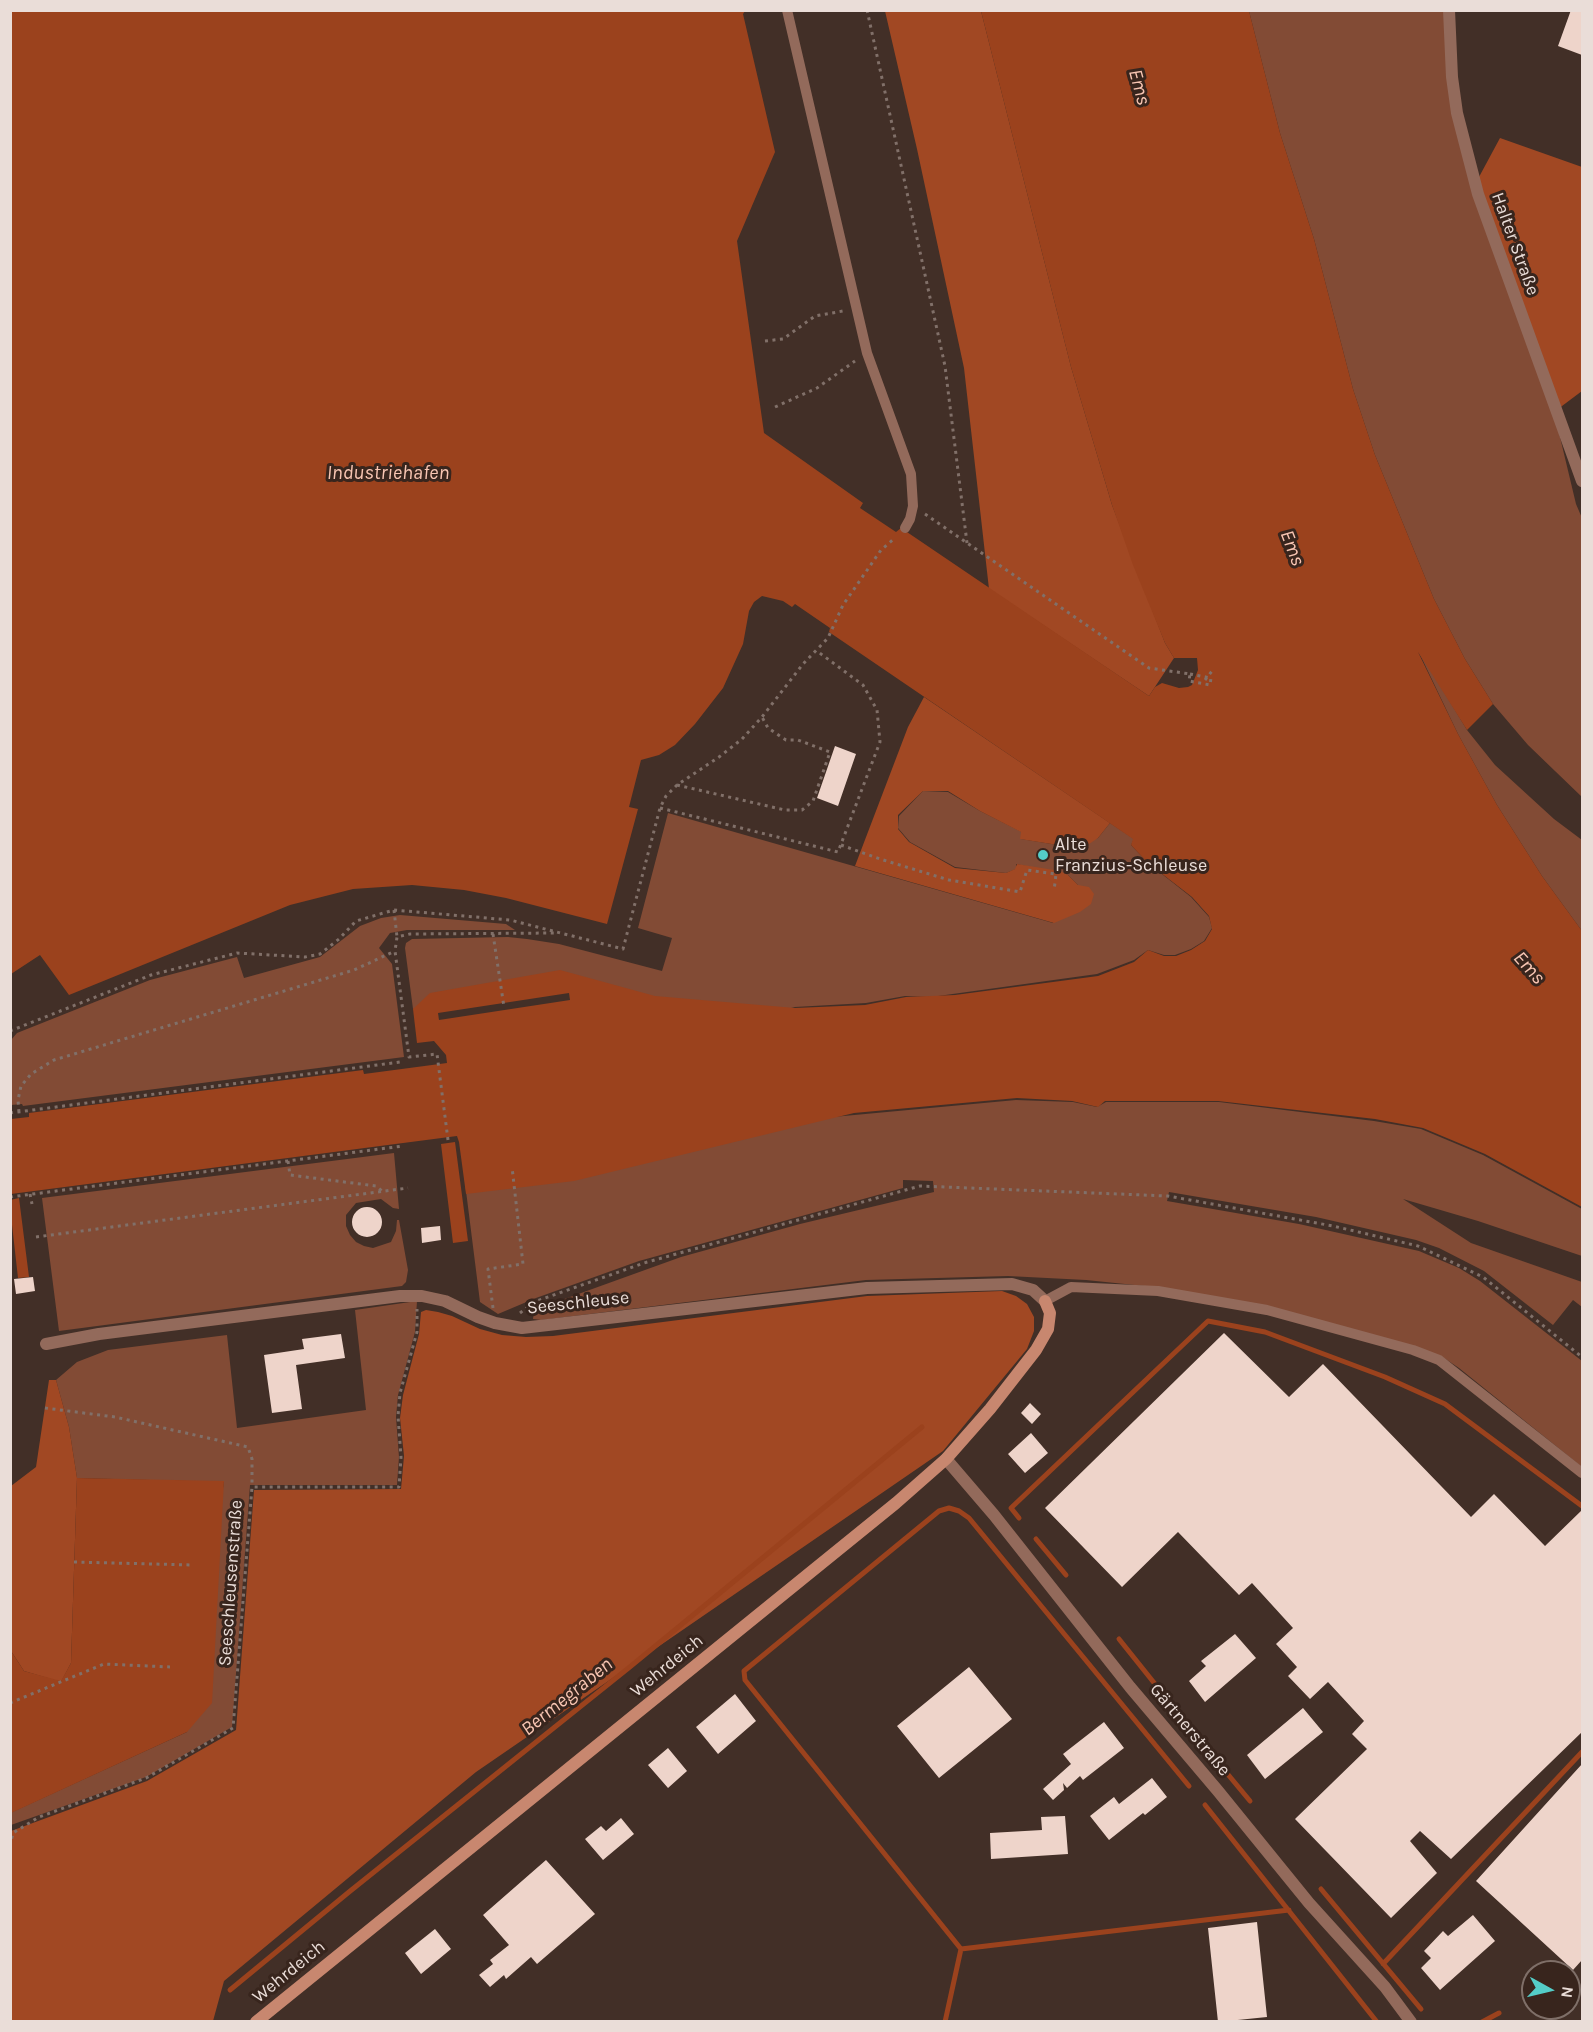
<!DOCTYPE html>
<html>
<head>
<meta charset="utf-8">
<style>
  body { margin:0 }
  #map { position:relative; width:1593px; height:2032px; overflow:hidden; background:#422f27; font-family:Karla,sans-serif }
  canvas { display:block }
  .frame { position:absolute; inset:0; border:12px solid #eaddd8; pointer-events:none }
  .north { position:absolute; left:1521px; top:1960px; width:60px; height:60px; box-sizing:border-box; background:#38251d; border:2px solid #7f6f68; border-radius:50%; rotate:98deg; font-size:16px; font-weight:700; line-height:24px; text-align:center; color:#eaddd8 }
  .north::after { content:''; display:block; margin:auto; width:21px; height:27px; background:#54cdc8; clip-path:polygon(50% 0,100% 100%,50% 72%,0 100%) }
</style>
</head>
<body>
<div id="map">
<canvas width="1593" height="2032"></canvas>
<div class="frame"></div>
<div class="north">N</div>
</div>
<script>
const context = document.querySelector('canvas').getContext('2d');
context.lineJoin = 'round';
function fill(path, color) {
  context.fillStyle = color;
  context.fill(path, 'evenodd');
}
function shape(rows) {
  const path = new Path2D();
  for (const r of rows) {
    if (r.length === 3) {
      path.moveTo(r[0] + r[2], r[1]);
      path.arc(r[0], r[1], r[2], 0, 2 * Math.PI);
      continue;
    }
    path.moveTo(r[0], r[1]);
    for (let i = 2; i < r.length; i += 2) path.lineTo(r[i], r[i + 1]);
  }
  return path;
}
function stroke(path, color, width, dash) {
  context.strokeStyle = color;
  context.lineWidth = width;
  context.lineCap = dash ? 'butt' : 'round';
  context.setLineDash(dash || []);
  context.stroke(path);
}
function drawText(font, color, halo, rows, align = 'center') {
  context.font = font + ' Karla,sans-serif';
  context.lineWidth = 6;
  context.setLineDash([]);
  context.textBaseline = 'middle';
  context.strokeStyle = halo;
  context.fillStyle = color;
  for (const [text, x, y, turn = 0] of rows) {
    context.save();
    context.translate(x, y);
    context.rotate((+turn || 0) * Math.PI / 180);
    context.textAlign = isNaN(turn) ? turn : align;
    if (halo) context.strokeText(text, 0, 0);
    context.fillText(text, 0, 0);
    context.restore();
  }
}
fill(shape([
  [1249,11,1445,11,1452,115,1554,412,1576,504,1582,518,1582,797,1528,745,1493,704,1465,659,1434,599,1375,455,1353,389,1314,239,1280,133],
  [1415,644,1467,730,1495,765,1554,819,1582,840,1582,931,1542,876,1497,805,1458,734],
  [923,791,948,792,980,811,1022,832,1021,839,1064,846,1077,846,1098,838,1110,823,1134,839,1131,845,1148,863,1191,897,1209,917,1212,928,1204,941,1191,949,1175,955,1164,955,1148,950,1134,960,1097,974,931,997,905,996,866,1003,795,1007,753,1018,544,988,413,1009,405,948,406,943,412,939,508,937,527,939,559,944,662,971,672,938,638,928,668,813,1053,923,1078,885,1068,875,1016,864,1016,869,1006,873,955,867,910,842,898,828,899,816],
  [400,915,506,924,515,930,407,930,390,933,379,948,392,964,404,1057,23,1106,22,1104,11,1105,11,1040,17,1033,150,980,237,957,244,978,320,957,360,926,381,918],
  [1016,1100,1073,1102,1097,1107,1106,1102,1219,1102,1374,1121,1421,1129,1483,1155,1582,1209,1582,1256,1478,1221,1403,1199,1471,1243,1582,1282,1582,1307,1573,1300,1553,1325,1484,1271,1439,1248,1416,1240,1316,1217,1169,1192,1167,1201,1299,1224,1419,1251,1459,1268,1480,1281,1582,1361,1582,1467,1459,1368,1441,1356,1154,1287,1086,1280,1008,1276,866,1280,541,1320,533,1319,534,1310,681,1257,800,1224,934,1192,933,1181,903,1180,903,1188,639,1261,536,1298,498,1314,480,1302,465,1183,693,1130],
  [394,1153,399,1209,393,1208,381,1199,356,1203,346,1215,346,1226,350,1235,356,1242,364,1246,373,1248,391,1242,396,1231,397,1220,399,1220,408,1270,406,1282,402,1286,59,1331,42,1198],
  [417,1301,415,1332,398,1395,396,1417,399,1457,397,1485,250,1485,232,1727,146,1777,11,1825,10,1813,187,1732,224,1482,77,1478,69,1427,56,1380,77,1362,108,1350,227,1335,237,1428,366,1410,355,1310]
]), '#824b35');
fill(shape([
  [885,11,981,11,1071,367,1112,505,1165,643,1174,658,1149,696,989,589,964,368,917,149],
  [1500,138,1582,167,1582,391,1554,412,1472,190],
  [924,697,1110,823,1098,838,1089,844,1077,846,1064,846,1020,839,1021,832,980,811,948,791,923,791,898,815,898,829,909,842,955,868,1006,873,1015,869,1017,864,1060,871,1068,875,1078,885,1089,887,1094,894,1091,904,1080,912,1054,923,855,866,908,727],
  [1002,1291,1016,1296,1027,1304,1034,1317,1034,1331,1027,1349,943,1451,476,1772,224,1981,213,2021,11,2021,11,1831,147,1781,236,1730,254,1490,401,1489,404,1456,400,1418,403,1395,419,1334,421,1312,426,1310,438,1312,452,1316,480,1329,502,1335,526,1337,553,1336,867,1296],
  [49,1380,56,1380,69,1427,77,1478,71,1663,61,1682,24,1671,11,1651,11,1486,36,1467]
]), '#a14823');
fill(shape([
  [11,11,745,11,743,14,775,152,737,241,764,433,863,503,860,508,896,532,901,528,1149,696,1155,687,1162,683,1179,688,1188,687,1192,685,1198,670,1197,658,1174,658,1165,643,1133,565,1112,505,1071,367,981,11,1249,11,1280,133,1314,239,1353,389,1375,455,1434,599,1465,659,1493,704,1467,730,1418,652,1458,734,1497,805,1542,876,1582,931,1582,1207,1485,1154,1423,1128,1375,1119,1218,1101,1105,1101,1098,1107,1072,1101,1017,1098,854,1113,574,1181,466,1194,459,1142,457,1136,11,1194,11,1119,29,1117,29,1113,363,1070,364,1074,447,1063,446,1055,434,1041,417,1043,413,1009,430,993,560,970,655,996,795,1008,865,1005,906,997,955,995,1098,976,1134,962,1148,950,1164,956,1176,956,1191,950,1205,941,1212,929,1209,916,1192,897,1148,863,1131,845,1133,839,829,632,830,628,795,604,792,607,783,601,762,596,754,602,749,611,743,644,723,688,695,724,675,745,659,755,641,760,629,807,638,809,607,924,506,898,464,890,412,885,353,889,290,905,69,995,40,955,11,974],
  [455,1142,468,1241,453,1243,441,1144],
  [19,1198,29,1277,18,1278,11,1216,10,1200],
  [77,1478,224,1481,212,1703,187,1732,11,1813,11,1651,24,1671,61,1681,71,1663]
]), '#9b421d');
fill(shape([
  [569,993,570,1000,439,1020,438,1013]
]), '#422f27');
stroke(shape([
  [1019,1518,1011,1508,1208,1321,1265,1332,1385,1377,1445,1404,1582,1506],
  [1036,1539,1066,1575],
  [1119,1639,1187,1724],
  [1216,1760,1250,1801],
  [1205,1805,1377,2022],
  [1321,1889,1421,2009],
  [961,1949,1289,1910],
  [1383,1964,1582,1752],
  [230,1990,349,1892,631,1666,922,1427],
  [945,2022,961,1949,745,1680,744,1671,939,1511,949,1508,959,1511,969,1518,1189,1786],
  [1482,2022,1499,2013]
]), '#9b421d', 5);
fill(shape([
  [1571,10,1582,10,1582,55,1558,46],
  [835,746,856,754,838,806,817,798],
  [367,1222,15],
  [440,1226,441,1240,422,1243,421,1228],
  [33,1277,35,1291,16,1294,14,1279],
  [1224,1333,1289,1397,1323,1364,1471,1517,1494,1494,1545,1546,1582,1510,1582,1732,1451,1859,1420,1831,1410,1841,1437,1873,1391,1918,1295,1819,1367,1749,1352,1734,1364,1721,1328,1682,1310,1699,1288,1676,1297,1667,1276,1644,1293,1628,1252,1583,1239,1595,1178,1532,1122,1587,1045,1508],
  [341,1334,345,1358,296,1365,302,1409,272,1413,264,1355,304,1349,302,1339],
  [1030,1403,1041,1414,1032,1424,1021,1413],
  [1031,1433,1048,1453,1025,1473,1008,1454],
  [1235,1634,1256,1658,1205,1702,1189,1681,1206,1666,1201,1661],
  [969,1667,1012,1719,939,1778,897,1726],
  [735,1694,756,1721,718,1754,696,1727],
  [1303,1708,1323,1732,1265,1779,1247,1755],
  [1104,1722,1124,1748,1083,1780,1080,1776,1067,1788,1063,1783,1064,1790,1053,1800,1043,1789,1071,1764,1063,1754],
  [668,1748,687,1771,668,1788,648,1765],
  [1582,1764,1582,1960,1573,1970,1476,1881],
  [1152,1778,1167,1797,1145,1815,1143,1813,1109,1840,1090,1816,1114,1797,1119,1804],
  [1065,1816,1068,1854,991,1859,990,1833,1042,1830,1041,1817],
  [621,1818,634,1834,603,1860,585,1839,601,1826,606,1831],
  [546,1860,595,1914,537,1964,531,1957,506,1979,504,1975,490,1987,479,1975,493,1964,490,1960,509,1945,483,1915],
  [1473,1915,1495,1941,1440,1990,1421,1968,1431,1958,1424,1951,1443,1931,1448,1936],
  [1257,1922,1267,2017,1218,2022,1208,1928],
  [435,1929,451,1949,421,1974,405,1953]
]), '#eed4ca');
stroke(shape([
  [867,10,945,366,967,543],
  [765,341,783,339,815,316,843,311],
  [775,407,817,388,855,361],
  [925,514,1149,668,1190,674],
  [1190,674,1211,678,1210,685,1189,681,1190,674],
  [1205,680,1212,671],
  [677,785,785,810,802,810,813,801,830,752,798,740,786,740,768,728,762,717],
  [660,808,838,852,880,742,877,710,863,685,817,651],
  [841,845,880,859,949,880,1020,892,1027,870,1056,874,1054,891],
  [394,910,397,937],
  [493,934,504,1007],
  [10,1031,151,975,237,953,305,957,320,954,339,939,356,921,394,910,510,920,623,949,660,808,666,796,677,785,719,757,742,739,762,717,803,664,828,638,843,605,881,550,895,538],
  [19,1112,18,1100,21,1086,31,1074,54,1060,354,970,395,951],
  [10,1113,400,1062],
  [448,1140,437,1054,409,1057,395,951,397,937,410,934,554,933],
  [288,1161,290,1175,376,1186,382,1191],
  [30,1194,32,1204],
  [10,1197,403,1146],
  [36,1237,408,1188],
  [493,1308,488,1269,523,1264,512,1167],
  [520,1313,534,1302,644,1263,920,1186,1168,1196,1333,1226,1418,1246,1483,1277,1582,1357],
  [45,1408,115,1417,248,1447,252,1459,252,1487],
  [74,1562,192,1565],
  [10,1703,104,1664,170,1667],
  [10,1846,13,1833,39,1817,146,1778,233,1728,252,1487,399,1487,401,1457,398,1416,400,1393,417,1332,417,1309]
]), '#817069', 3, [3, 4.5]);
stroke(shape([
  [787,10,867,353,911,474,913,506,910,519,905,528],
  [1045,1301,1071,1287,1158,1291,1267,1310,1413,1350,1439,1360,1582,1473]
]), '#936a5b', 10);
stroke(shape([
  [1449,10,1452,77,1457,113,1478,194,1582,481],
  [46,1344,99,1334,400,1296,422,1296,445,1301,478,1317,495,1323,522,1328,867,1288,1012,1284,1033,1290,1045,1301],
  [946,1459,994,1515,1130,1687,1218,1791,1309,1903,1385,1987,1411,2022]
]), '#936a5b', 12);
stroke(shape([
  [256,2022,896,1503,946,1459,990,1409,1036,1350,1048,1329,1050,1313,1045,1301]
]), '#c8876f', 12);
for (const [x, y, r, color] of [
  [1043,855,6,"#54cdc8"]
]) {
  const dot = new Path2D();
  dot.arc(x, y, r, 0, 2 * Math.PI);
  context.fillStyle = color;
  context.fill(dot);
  stroke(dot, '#38251d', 2);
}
drawText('18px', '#eaddd8', '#38251d', [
  ["Halter Straße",1515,244,70],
  ["Seeschleuse",578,1303,-6],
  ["Seeschleusenstraße",231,1583,-86],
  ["Wehrdeich",667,1666,-39],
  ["Gärtnerstraße",1190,1730,50],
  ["Wehrdeich",289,1972,-39]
]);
drawText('18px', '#eaddd8', '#38251d', [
  ["Alte",1055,845],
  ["Franzius-Schleuse",1055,866]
], 'left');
drawText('italic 20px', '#f8c5b2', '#38251d', [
  ["Ems",1139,87,75],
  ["Industriehafen",388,473],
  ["Ems",1292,548,69],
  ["Ems",1529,968,48],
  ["Bermegraben",567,1697,-39]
]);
</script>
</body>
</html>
